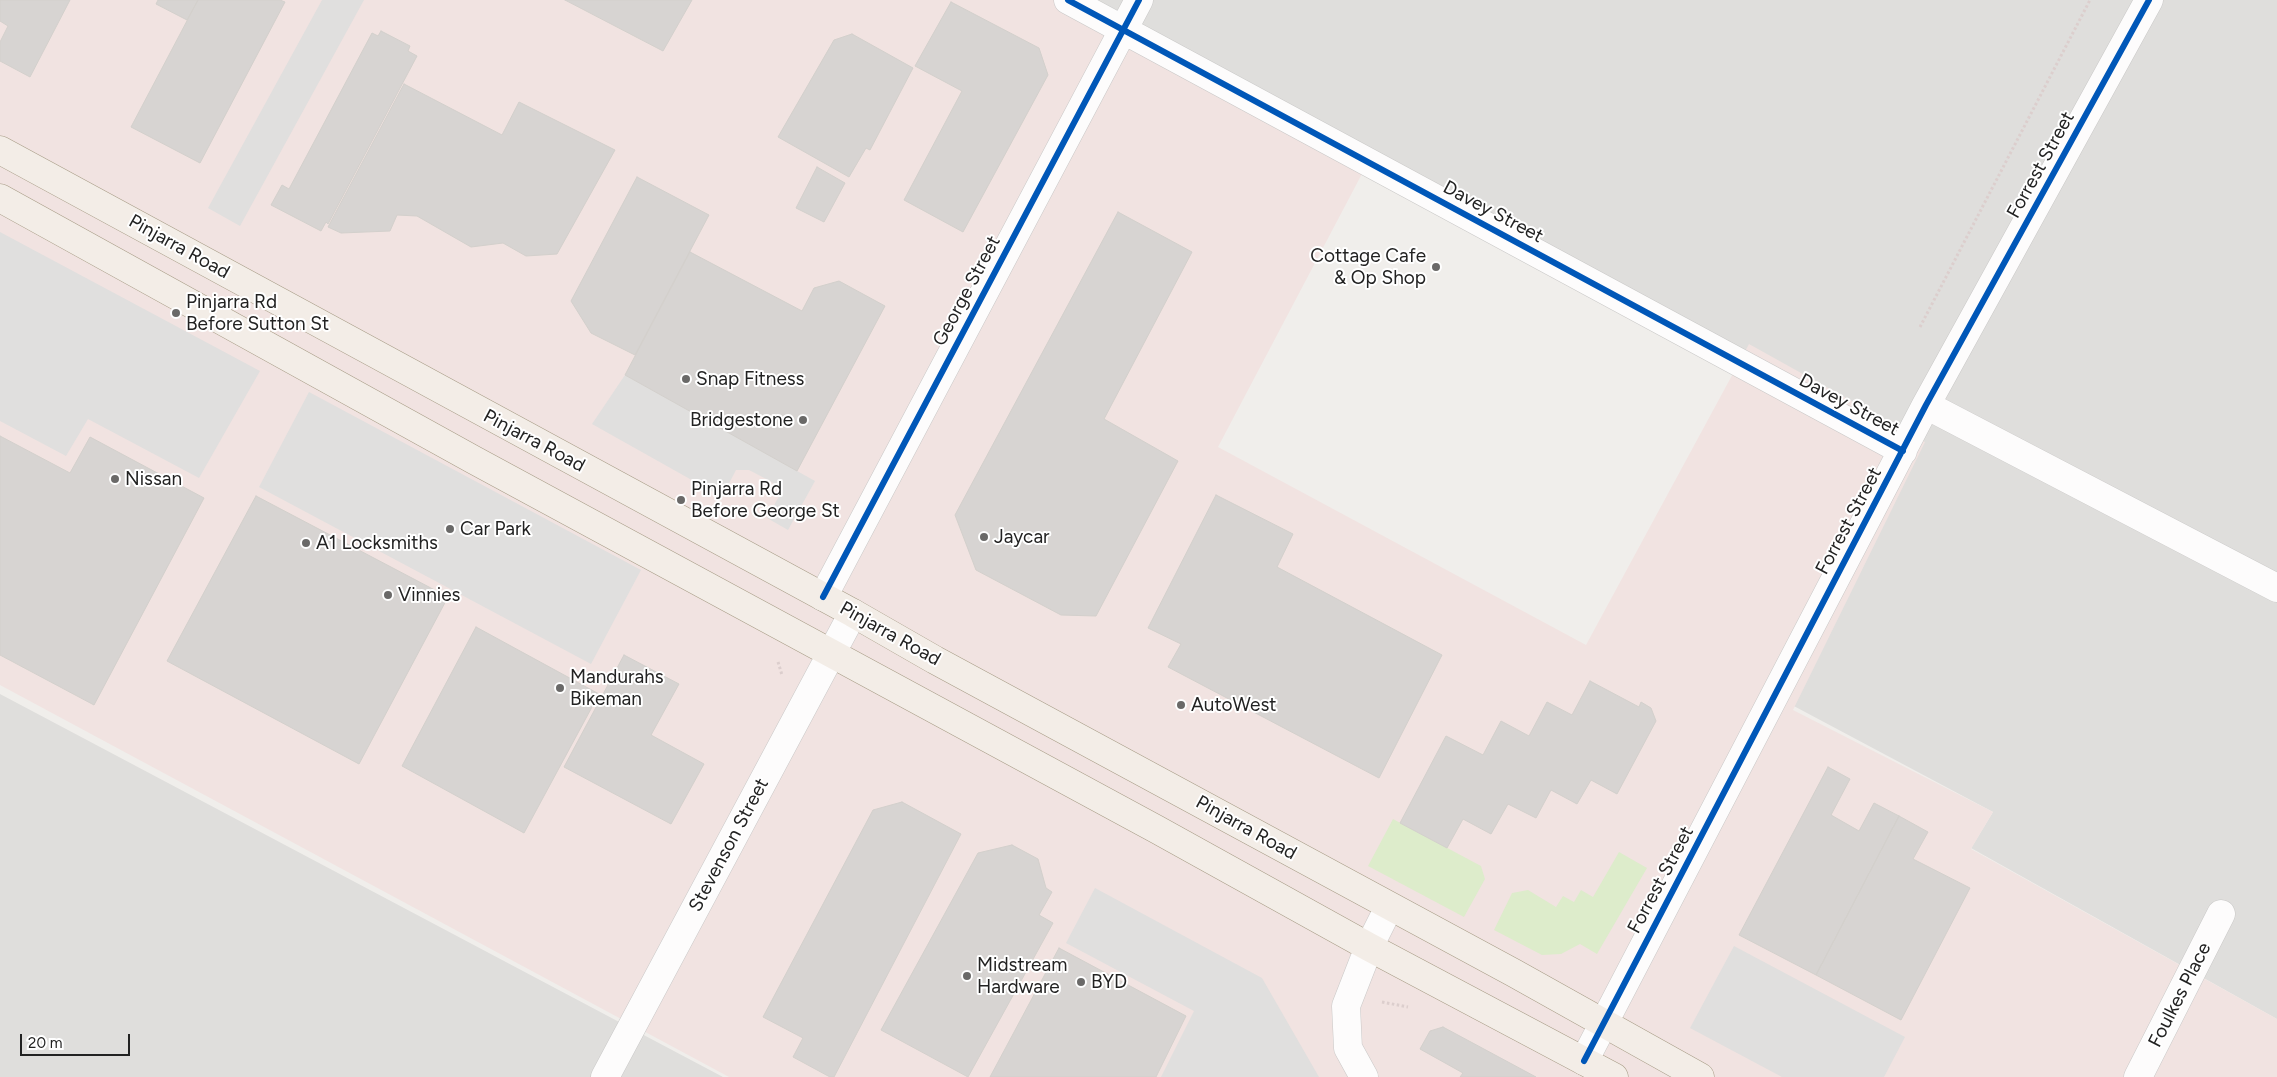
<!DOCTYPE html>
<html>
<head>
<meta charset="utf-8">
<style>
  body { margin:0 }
  #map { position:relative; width:2277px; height:1077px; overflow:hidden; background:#f0eeeb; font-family:Figtree,sans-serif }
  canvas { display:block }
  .scale { position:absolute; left:20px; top:1034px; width:110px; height:22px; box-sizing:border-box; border:2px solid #222; border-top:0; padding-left:6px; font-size:15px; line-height:18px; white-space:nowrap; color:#222; -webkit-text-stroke:4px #fff; paint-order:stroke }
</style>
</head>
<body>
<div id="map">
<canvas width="2277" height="1077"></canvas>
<div class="scale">20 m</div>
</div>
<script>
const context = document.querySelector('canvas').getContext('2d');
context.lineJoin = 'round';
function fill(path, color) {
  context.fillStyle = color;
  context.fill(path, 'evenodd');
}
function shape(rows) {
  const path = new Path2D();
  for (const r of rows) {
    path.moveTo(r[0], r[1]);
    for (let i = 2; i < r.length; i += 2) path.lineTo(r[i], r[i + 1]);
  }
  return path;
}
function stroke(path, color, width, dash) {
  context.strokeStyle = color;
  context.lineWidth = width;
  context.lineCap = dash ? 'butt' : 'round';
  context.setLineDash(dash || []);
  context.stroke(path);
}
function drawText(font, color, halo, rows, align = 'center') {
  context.font = font + ' Figtree,sans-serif';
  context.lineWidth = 4;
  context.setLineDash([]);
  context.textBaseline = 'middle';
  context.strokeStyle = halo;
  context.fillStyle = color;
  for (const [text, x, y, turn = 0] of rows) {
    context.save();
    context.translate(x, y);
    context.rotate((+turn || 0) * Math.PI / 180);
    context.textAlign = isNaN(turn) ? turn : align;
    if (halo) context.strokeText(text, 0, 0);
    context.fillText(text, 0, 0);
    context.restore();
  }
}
fill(shape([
  [1073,0,2277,0,2277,1019,1971,848,1993,812,1775,696,1903,451],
  [0,694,723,1077,0,1077]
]), '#dfdedc');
fill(shape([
  [0,0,1090,0,1374,151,1218,447,1586,645,1749,344,1925,442,1793,710,1993,812,1971,849,2277,1019,2277,1077,729,1077,0,685]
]), '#f1e3e1');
fill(shape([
  [1393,819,1481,866,1485,879,1464,917,1368,866],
  [1619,852,1647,868,1597,954,1580,944,1561,954,1542,955,1494,930,1512,893,1528,890,1556,907,1563,896,1574,902,1581,890,1593,897]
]), '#ddeccb');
fill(shape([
  [322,0,364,0,240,226,208,208],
  [0,232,260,371,199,478,88,419,66,456,0,421],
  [625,375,815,481,788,530,767,518,783,489,768,480,749,470,736,470,722,497,592,424],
  [309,392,641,570,591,664,259,487],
  [1095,888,1262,978,1319,1077,1161,1077,1194,1011,1066,943],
  [1734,946,1905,1037,1884,1077,1782,1077,1690,1028]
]), '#e0dfde');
const building = shape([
  [0,0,70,0,30,77,0,61,0,42,8,26,0,21,0,0],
  [158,0,198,0,187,20,156,4,158,0],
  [198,0,280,0,285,2,200,163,131,127,198,0],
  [565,0,692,0,663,51,565,0],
  [951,2,1039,48,1048,75,963,232,904,200,962,91,915,66,951,2],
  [381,31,410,46,408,51,417,56,328,224,326,222,321,231,271,205,282,185,289,189,372,33,378,36,381,31],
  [852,34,913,68,870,150,866,148,849,177,778,137,834,40,852,34],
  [404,84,502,135,519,102,615,150,557,254,526,256,503,243,471,247,417,216,397,215,390,231,341,233,328,227,404,84],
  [817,167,845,183,824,222,796,208,817,167],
  [637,177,709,215,635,355,591,333,571,301,637,177],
  [1118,212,1192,252,1104,419,1178,461,1096,616,1061,615,976,570,955,515,1118,212],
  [690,252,802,311,814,288,839,281,885,306,797,471,625,375,690,252],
  [0,436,70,473,90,437,204,498,94,705,0,655,0,436],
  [1216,495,1293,534,1277,567,1442,655,1379,778,1168,667,1181,644,1148,628,1216,495],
  [256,496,448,597,359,764,167,661,256,496],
  [476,627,599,694,524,833,402,766,476,627],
  [624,655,679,684,651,735,704,764,671,824,564,767,624,655],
  [1590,681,1639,707,1641,702,1651,708,1656,721,1617,794,1591,780,1577,804,1551,790,1536,818,1508,804,1491,834,1463,819,1447,848,1400,823,1446,736,1483,755,1501,721,1529,736,1547,702,1572,715,1590,681],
  [1828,767,1850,779,1831,815,1859,831,1874,803,1899,816,1816,975,1739,935,1828,767],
  [902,802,961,834,834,1077,830,1077,793,1057,803,1038,763,1017,873,810,902,802],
  [1899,816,1928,832,1913,859,1970,888,1901,1020,1816,975,1899,816],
  [1012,845,1038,859,1046,888,1052,892,1039,915,1053,923,968,1077,881,1030,978,853,1012,845],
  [1059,948,1186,1016,1156,1077,990,1077,1059,948],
  [1443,1027,1536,1077,1460,1077,1463,1073,1420,1049,1430,1031,1443,1027]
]);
fill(building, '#d7d4d2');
stroke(building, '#d3d0cc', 1);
const minor = shape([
  [1068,0,1903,451],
  [1926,405,2277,588],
  [823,597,1139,0],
  [1584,1061,1926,405,2149,0],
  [605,1077,853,613],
  [2138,1077,2221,914]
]);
const tertiary = shape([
  [1364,1077,1348,1048,1346,1006,1369,947,1389,907]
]);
const primary = shape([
  [0,150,853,613,935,660,1514,973,1700,1077],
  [0,198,474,460,1156,829,1369,947,1614,1077]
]);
stroke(minor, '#c9c8c7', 29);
stroke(tertiary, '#c9c8c7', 29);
stroke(primary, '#a79c86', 29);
stroke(shape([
  [1920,327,2090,0],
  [778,662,782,675],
  [1382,1002,1408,1007]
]), '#dccecd', 3, [2.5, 2.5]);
stroke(minor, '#fdfcfc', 28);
stroke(tertiary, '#fdfcfc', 28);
stroke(primary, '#f3ede7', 28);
stroke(shape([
  [1068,0,1903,451],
  [823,597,1139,0],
  [1584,1061,1926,405,2149,0]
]), '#0057b8', 6);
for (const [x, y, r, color] of [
  [1436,267,5,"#6a6968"],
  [176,313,5,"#6a6968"],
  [686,379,5,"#6a6968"],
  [803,420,5,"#6a6968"],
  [115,479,5,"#6a6968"],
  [681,500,5,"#6a6968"],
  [450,529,5,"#6a6968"],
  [984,537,5,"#6a6968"],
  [306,543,5,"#6a6968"],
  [388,595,5,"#6a6968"],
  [560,688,5,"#6a6968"],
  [1181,705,5,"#6a6968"],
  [967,976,5,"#6a6968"],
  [1081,982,5,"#6a6968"]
]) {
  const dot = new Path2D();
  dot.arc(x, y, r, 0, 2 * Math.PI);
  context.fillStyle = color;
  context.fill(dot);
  stroke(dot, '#fff', 2);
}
drawText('19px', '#222', '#fff', [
  ["Forrest Street",2041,165,-61],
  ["Davey Street",1493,212,28],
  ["Pinjarra Road",179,247,29],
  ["George Street",967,291,-62],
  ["Davey Street",1849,405,28],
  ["Pinjarra Road",534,441,28],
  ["Forrest Street",1849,521,-62],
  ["Pinjarra Road",890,634,29],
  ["Pinjarra Road",1246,828,29],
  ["Stevenson Street",729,845,-62],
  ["Forrest Street",1661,880,-62],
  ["Foulkes Place",2180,995,-63]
]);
drawText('19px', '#222', '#fff', [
  ["Cottage Cafe",1426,256,"right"],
  ["& Op Shop",1426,278,"right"],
  ["Pinjarra Rd",186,302],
  ["Before Sutton St",186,324],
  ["Snap Fitness",696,379],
  ["Bridgestone",793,420,"right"],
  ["Nissan",125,479],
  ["Pinjarra Rd",691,489],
  ["Before George St",691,511],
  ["Car Park",460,529],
  ["Jaycar",994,537],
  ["A1 Locksmiths",316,543],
  ["Vinnies",398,595],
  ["Mandurahs",570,677],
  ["Bikeman",570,699],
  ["AutoWest",1191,705],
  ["Midstream",977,965],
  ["Hardware",977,987],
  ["BYD",1091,982]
], 'left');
</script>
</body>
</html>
